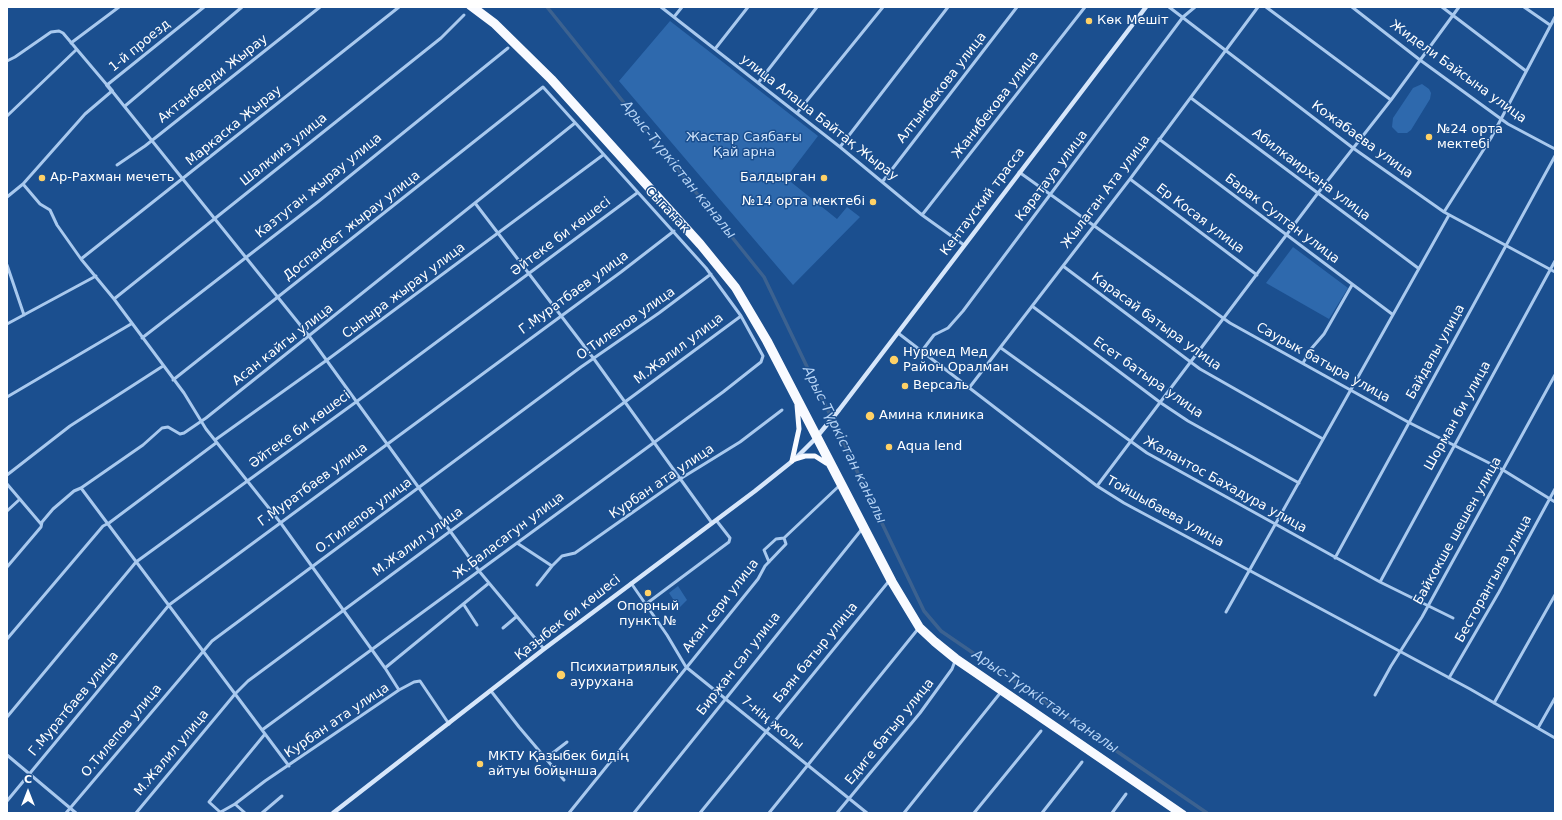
<!DOCTYPE html>
<html>
<head>
<meta charset="utf-8">
<style>
  body { margin:0 }
  #map { position:relative; width:1562px; height:820px; overflow:hidden; background:#1b4f8f; font-family:"DejaVu Sans",sans-serif }
  canvas { display:block }
  .frame { position:absolute; inset:0; border:8px solid #fff; pointer-events:none }
  .north { position:absolute; left:8px; top:772px; width:40px; height:40px; -webkit-text-stroke:3px #1b4f8f; paint-order:stroke; rotate:0deg; font-size:11px; font-weight:700; line-height:16px; text-align:center; color:#fff }
  .north::after { content:''; display:block; margin:auto; width:14px; height:18px; background:#fff; clip-path:polygon(50% 0,100% 100%,50% 72%,0 100%) }
</style>
</head>
<body>
<div id="map">
<canvas width="1562" height="820"></canvas>
<div class="frame"></div>
<div class="north">С</div>
</div>
<script>
const context = document.querySelector('canvas').getContext('2d');
context.lineJoin = 'round';
function fill(path, color) {
  context.fillStyle = color;
  context.fill(path, 'evenodd');
}
function shape(rows) {
  const path = new Path2D();
  for (const r of rows) {
    path.moveTo(r[0], r[1]);
    for (let i = 2; i < r.length; i += 2) path.lineTo(r[i], r[i + 1]);
  }
  return path;
}
function stroke(path, color, width, dash) {
  context.strokeStyle = color;
  context.lineWidth = width;
  context.lineCap = dash ? 'butt' : 'round';
  context.setLineDash(dash || []);
  context.stroke(path);
}
function drawText(font, color, halo, rows, align = 'center') {
  context.font = font + ' "DejaVu Sans",sans-serif';
  context.lineWidth = 3;
  context.setLineDash([]);
  context.textBaseline = 'middle';
  context.strokeStyle = halo;
  context.fillStyle = color;
  for (const [text, x, y, turn = 0] of rows) {
    context.save();
    context.translate(x, y);
    context.rotate((+turn || 0) * Math.PI / 180);
    context.textAlign = isNaN(turn) ? turn : align;
    if (halo) context.strokeText(text, 0, 0);
    context.fillText(text, 0, 0);
    context.restore();
  }
}
fill(shape([
  [670,21,818,136,786,178,837,219,847,207,860,217,793,285,619,81],
  [1422,84,1429,89,1431,93,1430,99,1411,130,1407,133,1398,133,1392,127,1393,118,1413,88],
  [1293,247,1348,288,1329,319,1266,283],
  [678,586,687,600,679,608,669,593]
]), '#2e69ad');
stroke(shape([
  [547,7,764,277,924,611,941,631,1207,813]
]), '#3c6290', 3.5);
stroke(shape([
  [661,7,840,147,922,215,964,245],
  [1169,7,1353,148,1444,212,1555,272],
  [1266,7,1391,100],
  [1352,7,1420,60,1508,124,1555,149],
  [1442,7,1526,71],
  [1524,7,1550,25],
  [674,17,682,7],
  [71,43,119,7],
  [715,49,748,7],
  [7,61,15,57,51,32,59,31,63,33,107,85,204,7],
  [758,83,817,7],
  [1191,98,1418,268],
  [125,106,242,7],
  [797,113,883,7],
  [7,116,76,50],
  [1159,139,1392,314],
  [840,147,948,7],
  [117,165,145,146,320,7],
  [1019,172,1230,323,1408,422,1503,470,1555,502],
  [1130,179,1257,275],
  [883,181,1017,7],
  [23,184,40,204,50,210,57,225,81,259,114,299,184,393,206,429,280,522,385,668],
  [7,197,23,184,85,114,112,91,309,336,479,571,544,649],
  [475,203,594,359,712,523],
  [1444,212,1491,138,1555,17],
  [922,215,1085,7],
  [81,259,399,7],
  [7,265,24,315],
  [1063,266,1200,369,1323,439],
  [114,299,441,38,464,15],
  [1032,306,1161,403,1188,421,1299,483],
  [7,324,96,276],
  [898,333,1097,486,1124,503,1470,689,1555,738],
  [142,338,319,201,508,48],
  [1001,348,1147,453,1380,582,1453,618],
  [921,352,934,335,948,328,963,311,1183,17,1195,7],
  [1303,363,1311,349,1324,334,1352,285],
  [173,380,543,87,706,268,741,316,763,356,761,362,723,392,262,730],
  [969,388,1130,179,1258,7],
  [7,397,131,324],
  [215,440,327,360,603,155],
  [7,475,70,426,163,366],
  [7,484,41,524],
  [1097,486,1318,193,1391,100,1459,7],
  [81,488,289,766],
  [7,511,20,499],
  [517,543,552,566,562,556,575,553,680,479,740,442,782,410],
  [1335,558,1555,156],
  [769,562,764,550,776,539,784,538],
  [7,567,41,527,42,522,53,509,74,491,81,488,143,445,162,428,168,427,180,434,184,433,206,418,575,123],
  [1380,582,1555,261],
  [631,583,667,635,686,667,867,813],
  [537,585,552,566],
  [646,604,729,542,730,538,716,520],
  [464,605,477,625],
  [1226,612,1449,215],
  [503,628,516,617],
  [7,639,103,526,109,523,216,443],
  [1449,678,1499,592,1555,489],
  [399,690,385,668,489,583],
  [491,691,519,727,564,780],
  [1375,695,1391,666,1422,617,1555,375],
  [1494,703,1555,595],
  [7,717,136,562,356,402,637,193],
  [1538,728,1555,698],
  [7,755,76,813],
  [545,759,567,742],
  [7,801,169,605,621,272,674,231],
  [235,804,245,813],
  [220,812,209,802,265,734],
  [66,813,212,641,581,367,659,313,711,274],
  [136,813,235,694,248,681,741,316],
  [219,813,235,804,265,781,399,690,414,682,420,681,449,724],
  [262,813,282,796],
  [569,813,758,579,765,566,786,544,784,538,839,486],
  [634,813,862,529],
  [700,813,889,581],
  [769,813,918,629],
  [837,813,920,713,952,669,955,661],
  [904,813,1001,692],
  [974,813,1041,731],
  [1042,813,1082,762],
  [1112,813,1126,794]
]), '#a9c9ee', 3);
stroke(shape([
  [107,85,112,91]
]), '#a9c9ee', 4);
stroke(shape([
  [333,813,544,649,755,491,795,459,815,439,839,410,1146,7]
]), '#d6e6fa', 4.5);
stroke(shape([
  [469,7,493,25,550,81,699,246,734,289,765,342,889,581,918,629,933,643,955,661,1177,813],
  [476,7,496,22,553,78,702,243,737,286,769,340,894,581,921,626,936,640,957,657,1184,813],
  [795,459,805,456,815,456,826,463],
  [792,461,799,429,797,405]
]), '#f8faff', 5);
for (const [x, y, r, color] of [
  [1089,21,4,"#ffd166"],
  [1429,137,4,"#ffd166"],
  [42,178,4,"#ffd166"],
  [824,178,4,"#ffd166"],
  [873,202,4,"#ffd166"],
  [894,360,5,"#ffd166"],
  [905,386,4,"#ffd166"],
  [870,416,5,"#ffd166"],
  [889,447,4,"#ffd166"],
  [648,593,4,"#ffd166"],
  [561,675,5,"#ffd166"],
  [480,764,4,"#ffd166"]
]) {
  const dot = new Path2D();
  dot.arc(x, y, r, 0, 2 * Math.PI);
  context.fillStyle = color;
  context.fill(dot);
  stroke(dot, '#1b4f8f', 1.5);
}
drawText('13px', '#fff', '#1b4f8f', [
  ["Көк Мешіт",1097,21],
  ["№24 орта",1437,130],
  ["мектебі",1437,145],
  ["Ар-Рахман мечеть",50,178],
  ["Балдырган",816,178,"right"],
  ["№14 орта мектебі",865,202,"right"],
  ["Нурмед Мед",903,353],
  ["Район Оралман",903,368],
  ["Версаль",913,386],
  ["Амина клиника",879,416],
  ["Aqua lend",897,447],
  ["Опорный",648,607,"center"],
  ["пункт №",648,622,"center"],
  ["Психиатриялық",570,668],
  ["аурухана",570,683],
  ["МКТУ Қазыбек бидің",488,757],
  ["айтуы бойынша",488,772]
], 'left');
drawText('13px', '#fff', '#1b4f8f', [
  ["1-й проезд",140,46,-39],
  ["Жидели Байсына улица",1458,72,36],
  ["Актанберди Жырау",213,79,-38],
  ["Алтынбекова улица",942,88,-52],
  ["Жанибекова улица",996,105,-52],
  ["улица Алаша Байтақ Жырау",819,118,38],
  ["Маркаска Жырау",234,126,-39],
  ["Кожабаева улица",1362,140,36],
  ["Шалкииз улица",284,150,-39],
  ["Абилкаирхана улица",1311,175,37],
  ["Каратауа улица",1052,176,-53],
  ["Казтуган жырау улица",319,186,-39],
  ["Жылаган Ата улица",1106,192,-53],
  ["Кентауский трасса",983,202,-53],
  ["Сыганак",667,210,47],
  ["Ер Косая улица",1200,219,37],
  ["Барак Султан улица",1282,219,37],
  ["Доспанбет жырау улица",352,226,-38],
  ["Әйтеке би көшесі",561,237,-37],
  ["Сыпыра жырау улица",404,291,-37],
  ["Г.Муратбаев улица",574,293,-36],
  ["Карасай батыра улица",1156,322,36],
  ["О.Тилепов улица",626,324,-35],
  ["Асан кайгы улица",283,345,-38],
  ["М.Жалил улица",679,349,-37],
  ["Байдалы улица",1436,352,-61],
  ["Саурык батыра улица",1323,363,29],
  ["Есет батыра улица",1148,378,35],
  ["Шорман би улица",1458,416,-61],
  ["Әйтеке би көшесі",300,430,-36],
  ["Курбан ата улица",662,482,-34],
  ["Г.Муратбаев улица",313,485,-36],
  ["Жалантос Бахадура улица",1225,485,29],
  ["Тойшыбаева улица",1165,512,29],
  ["О.Тилепов улица",364,516,-37],
  ["Байкокше шешен улица",1458,531,-61],
  ["Ж.Баласагун улица",509,536,-37],
  ["М.Жалил улица",418,542,-36],
  ["Бесторангыла улица",1494,579,-61],
  ["Акан сери улица",721,606,-52],
  ["Қазыбек би көшесі",568,618,-38],
  ["Баян батыр улица",816,653,-51],
  ["Биржан сал улица",739,664,-52],
  ["Г.Муратбаев улица",74,704,-50],
  ["Курбан ата улица",337,721,-34],
  ["7-нің жолы",772,723,39],
  ["О.Тилепов улица",122,731,-50],
  ["Едиге батыр улица",890,732,-51],
  ["М.Жалил улица",172,753,-50]
]);
drawText('13px', '#cfe3fa', '#1b4f8f', [
  ["Жастар Саябағы",744,138],
  ["Қай арна",744,153]
]);
drawText('italic 14px', '#b5d3f5', '#1b4f8f', [
  ["Арыс-Түркістан каналы",678,170,51],
  ["Арыс-Түркістан каналы",844,445,64],
  ["Арыс-Түркістан каналы",1045,702,34]
]);
</script>
</body>
</html>
